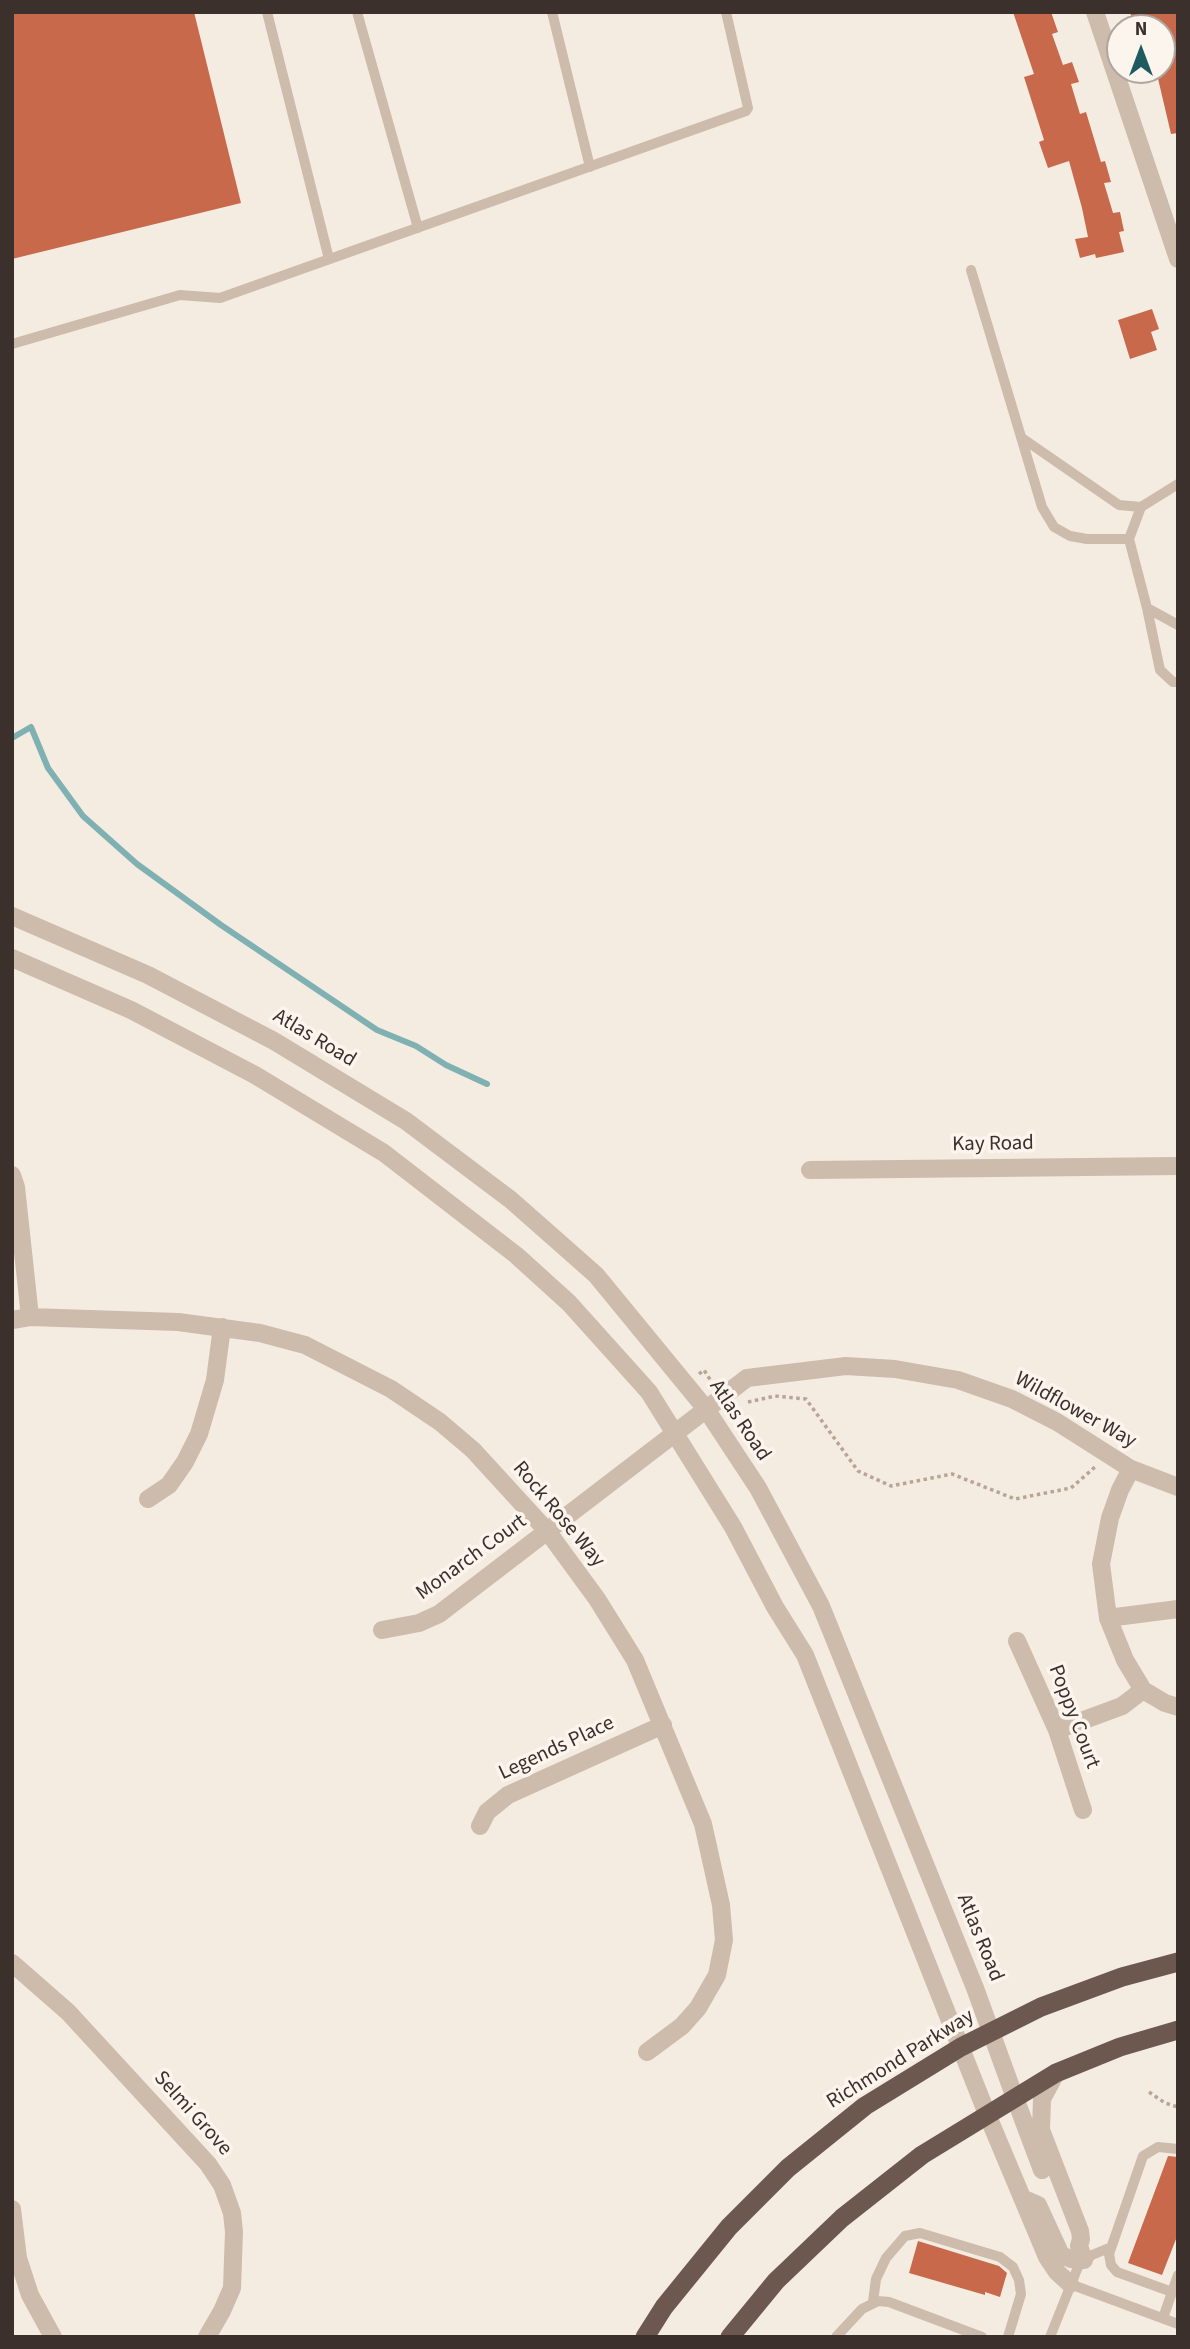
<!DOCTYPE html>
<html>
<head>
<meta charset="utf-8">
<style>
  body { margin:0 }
  #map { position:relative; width:1190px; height:2349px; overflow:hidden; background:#f4ebe1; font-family:"Source Sans 3",sans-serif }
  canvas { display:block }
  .frame { position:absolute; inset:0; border:14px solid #3b302b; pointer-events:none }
  .north { position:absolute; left:1106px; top:14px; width:70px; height:70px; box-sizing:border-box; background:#fbf5ee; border:2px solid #aea6a0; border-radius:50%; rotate:0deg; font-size:19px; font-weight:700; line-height:28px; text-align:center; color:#3b302b }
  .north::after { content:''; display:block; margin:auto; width:24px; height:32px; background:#1f5a5e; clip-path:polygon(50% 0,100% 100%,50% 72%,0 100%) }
</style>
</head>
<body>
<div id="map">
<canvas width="1190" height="2349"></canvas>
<div class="frame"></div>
<div class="north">N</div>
</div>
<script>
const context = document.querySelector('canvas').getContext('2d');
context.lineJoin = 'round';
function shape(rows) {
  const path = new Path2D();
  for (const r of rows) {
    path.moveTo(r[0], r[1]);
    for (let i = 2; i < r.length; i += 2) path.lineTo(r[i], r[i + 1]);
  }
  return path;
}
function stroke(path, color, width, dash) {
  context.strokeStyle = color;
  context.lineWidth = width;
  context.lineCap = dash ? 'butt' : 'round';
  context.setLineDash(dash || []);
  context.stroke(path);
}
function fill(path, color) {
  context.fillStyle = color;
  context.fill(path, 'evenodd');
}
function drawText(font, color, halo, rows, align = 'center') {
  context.font = font + ' "Source Sans 3",sans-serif';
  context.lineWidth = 7;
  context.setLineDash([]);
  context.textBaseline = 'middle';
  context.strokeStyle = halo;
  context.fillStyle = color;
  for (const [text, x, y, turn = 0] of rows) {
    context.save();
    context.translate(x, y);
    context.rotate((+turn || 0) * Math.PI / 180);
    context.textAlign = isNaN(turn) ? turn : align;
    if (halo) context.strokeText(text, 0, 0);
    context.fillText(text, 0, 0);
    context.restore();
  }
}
stroke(shape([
  [12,738,31,727,48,768,83,816,137,864,221,925,377,1030,416,1046,446,1065,487,1084]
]), '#7fb0b2', 6);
fill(shape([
  [12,12,194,12,241,203,12,259],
  [1013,12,1051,12,1058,32,1052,34,1063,65,1072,62,1079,82,1071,84,1080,114,1086,112,1101,162,1105,161,1111,182,1104,183,1113,213,1120,212,1124,231,1119,232,1124,252,1096,258,1095,254,1080,258,1075,239,1088,237,1082,208,1069,161,1048,168,1039,142,1044,140,1024,77,1034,74],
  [1130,12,1178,12,1178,133,1171,134,1156,70,1162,70,1162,28,1135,28],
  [1152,309,1159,329,1151,332,1157,350,1130,359,1118,320],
  [1168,2156,1178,2157,1178,2234,1162,2275,1128,2263],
  [918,2241,999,2266,1007,2273,1000,2297,985,2292,985,2295,909,2273]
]), '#c8694b');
stroke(shape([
  [699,1374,704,1370,711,1381],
  [748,1402,775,1396,806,1399,858,1471,891,1486,952,1474,1015,1499,1071,1488,1095,1467],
  [1149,2092,1165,2103,1178,2107]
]), '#b9a596', 3.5, [3.5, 3.5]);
stroke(shape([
  [267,12,329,259],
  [357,12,418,228],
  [552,12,590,167],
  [971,270,1042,507,1054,527,1070,536,1087,539,1129,539,1141,507,1178,484],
  [12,344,180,295,220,298,746,111,748,108,726,12],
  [1022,438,1119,505,1141,507],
  [1129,539,1147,608,1160,670,1173,682,1178,682],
  [1147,608,1178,625],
  [1070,2284,1178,2324],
  [1172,2292,1117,2272,1111,2265,1109,2254,1143,2156,1158,2147,1178,2149],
  [873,2302,876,2279,886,2258,905,2236,920,2233,1000,2257,1013,2267,1019,2280,1021,2294,1008,2337],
  [1163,2318,1178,2275],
  [836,2337,862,2309,878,2301,889,2302,982,2337],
  [1050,2337,1078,2267,1092,2255,1109,2248]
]), '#cdbbac', 10);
stroke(shape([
  [1095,12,1178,259],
  [810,1170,1178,1166],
  [12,1175,16,1187,30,1317],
  [12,1320,30,1317,178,1322,260,1333,305,1345,391,1389,440,1422,473,1450,548,1532,597,1599,635,1660,703,1824,721,1905,724,1940,717,1975,698,2008,682,2026,647,2052],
  [1131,1469,1120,1490,1110,1518,1101,1564,1108,1618,1125,1660,1143,1690,1165,1703,1178,1707],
  [148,1499,169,1485,185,1462,199,1434,215,1380,222,1327],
  [1108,1618,1178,1609],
  [382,1630,419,1623,439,1614,747,1378,846,1366,895,1369,958,1380,1012,1399,1057,1422,1131,1469,1178,1487],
  [1017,1641,1057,1730,1083,1810],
  [1057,1730,1122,1706,1143,1690],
  [480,1826,487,1812,508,1795,663,1725],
  [12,1963,68,2012,208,2164,222,2185,232,2213,234,2232,232,2288,222,2311,207,2337],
  [1015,2098,1042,2170],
  [987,2114,1047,2257,1057,2272,1070,2284],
  [1022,2198,1038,2205,1061,2255,1071,2259,1084,2260,1079,2246,1081,2239,1080,2231,1041,2130,1042,2099,1056,2073],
  [12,2209,18,2258,30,2295,53,2337]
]), '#cdbbac', 18);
stroke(shape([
  [12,916,148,975,274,1041,406,1121,511,1200,596,1275,706,1409,758,1488,821,1606,975,1988,1015,2098],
  [12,958,131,1010,255,1075,384,1153,516,1255,569,1303,649,1392,733,1527,775,1607,805,1655,987,2114]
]), '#cdbbac', 18);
stroke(shape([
  [645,2337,664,2307,729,2227,788,2168,865,2106,961,2047,1041,2007,1122,1977,1178,1962],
  [730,2337,776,2281,842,2218,922,2155,1056,2073,1120,2047,1178,2030]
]), '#6c584f', 19);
drawText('21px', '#3b302b', '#fbf5ee', [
  ["Atlas Road",314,1039,31],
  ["Kay Road",993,1145,-1],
  ["Wildflower Way",1075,1411,29],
  ["Atlas Road",739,1421,56],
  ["Rock Rose Way",558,1515,50],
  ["Monarch Court",472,1558,-36],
  ["Poppy Court",1073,1717,69],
  ["Legends Place",557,1749,-25],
  ["Atlas Road",979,1938,68],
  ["Richmond Parkway",901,2060,-32],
  ["Selmi Grove",192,2114,48]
]);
</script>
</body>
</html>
